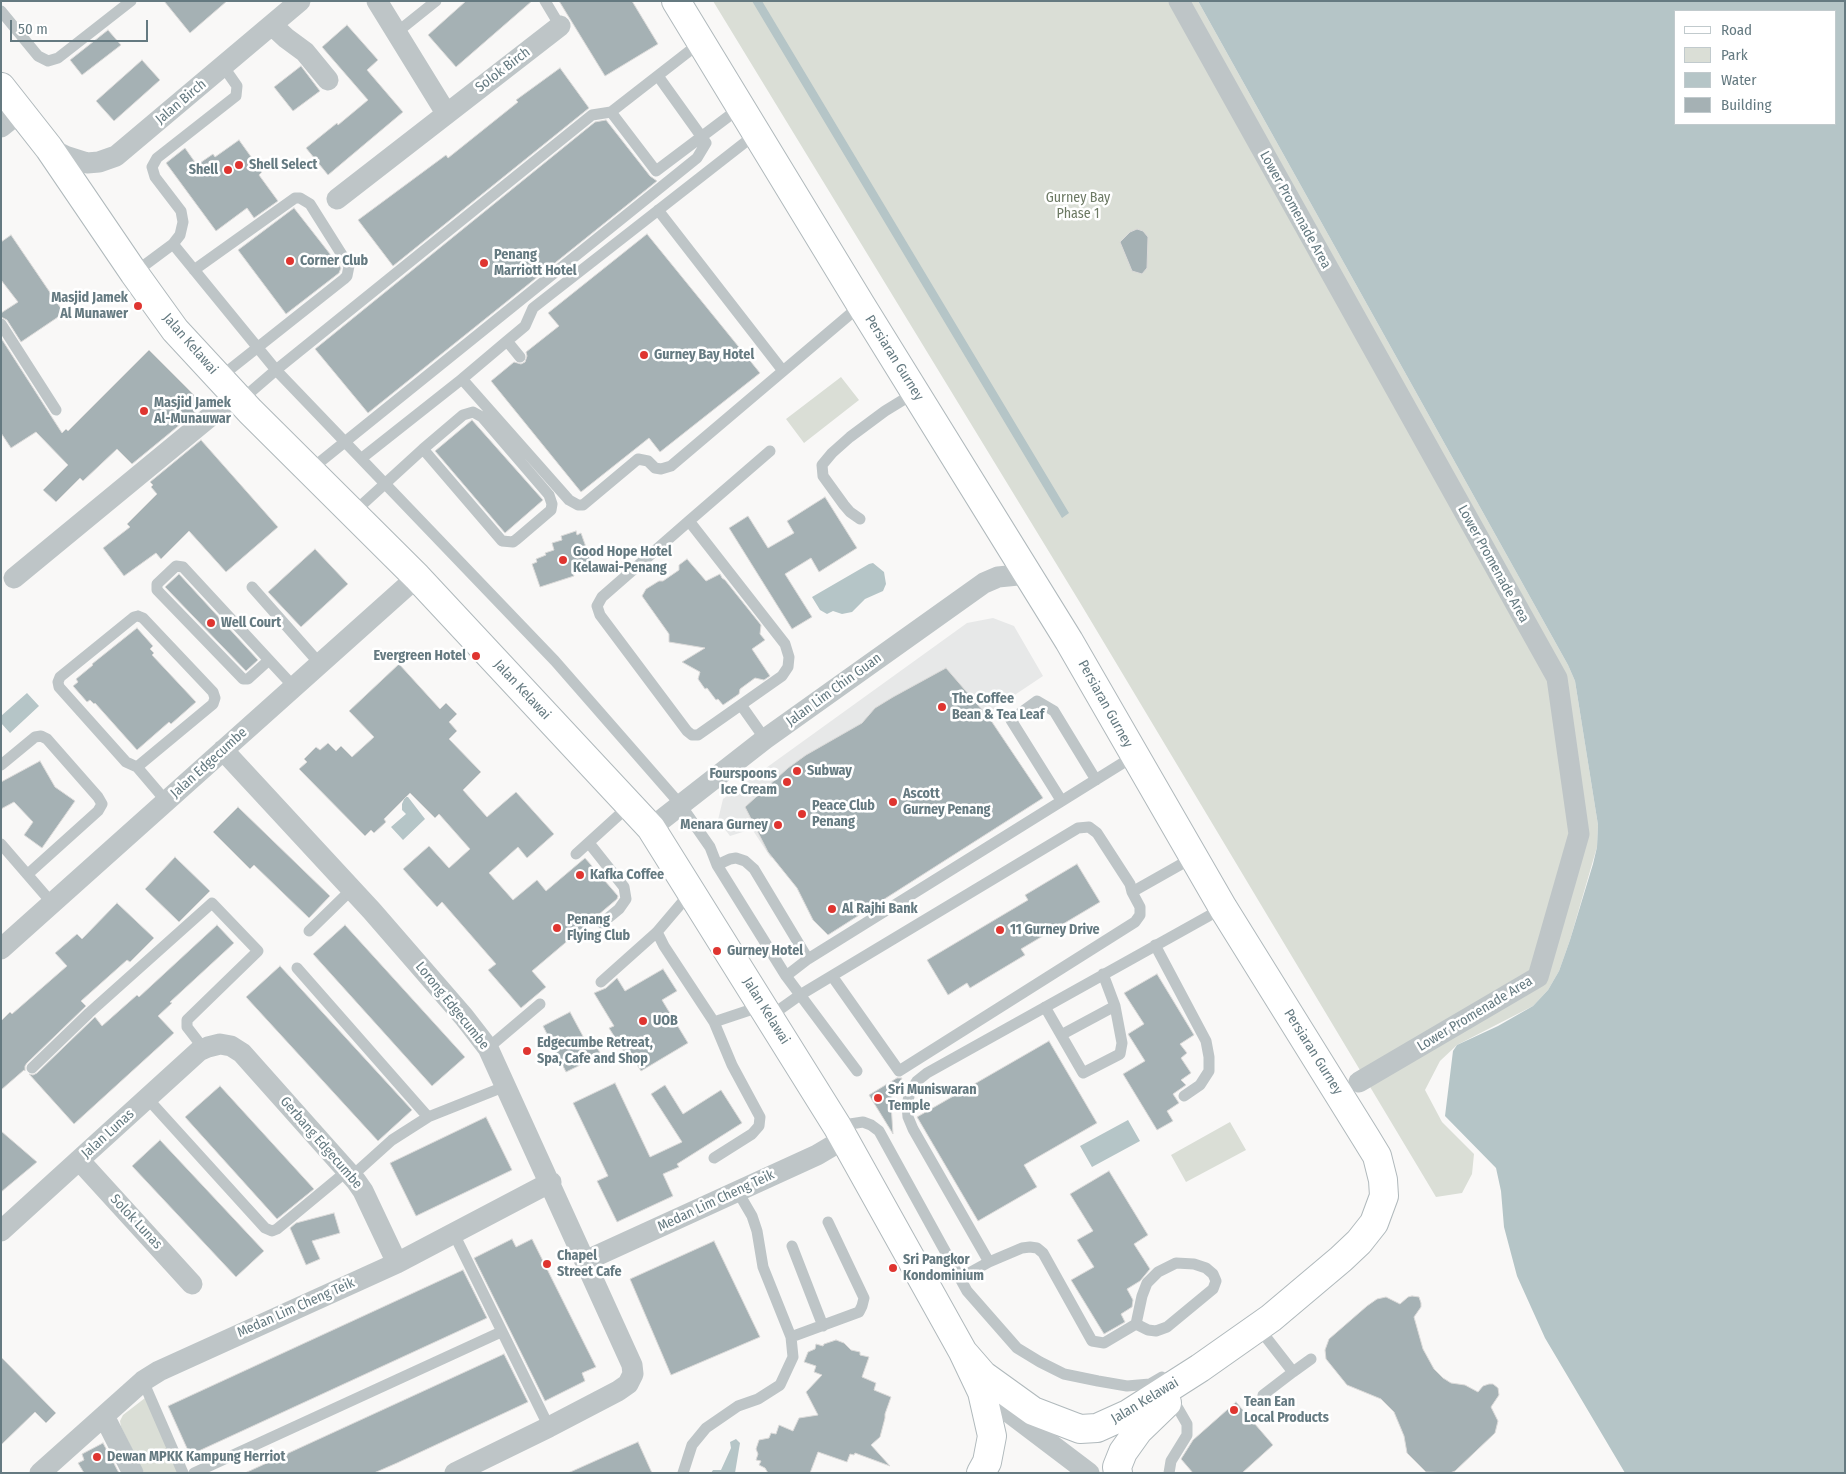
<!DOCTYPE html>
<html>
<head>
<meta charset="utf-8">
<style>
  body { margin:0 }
  #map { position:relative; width:1846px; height:1474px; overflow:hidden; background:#f9f8f7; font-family:"Fira Sans Condensed",sans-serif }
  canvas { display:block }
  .frame { position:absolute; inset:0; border:2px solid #657a81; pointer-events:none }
  .legend { position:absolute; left:1674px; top:10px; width:162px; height:115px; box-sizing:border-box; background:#fff; border:1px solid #c1cacd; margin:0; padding:6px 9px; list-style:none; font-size:15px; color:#657a81 }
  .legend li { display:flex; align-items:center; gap:10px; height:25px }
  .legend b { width:25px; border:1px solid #c1cacd }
  .scale { position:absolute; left:10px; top:20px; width:138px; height:22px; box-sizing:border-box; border:2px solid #657a81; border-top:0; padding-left:6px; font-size:15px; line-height:18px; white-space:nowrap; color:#657a81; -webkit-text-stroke:4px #fff; paint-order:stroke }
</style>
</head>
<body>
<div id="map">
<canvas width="1846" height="1474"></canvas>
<div class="frame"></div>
<ul class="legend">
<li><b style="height:6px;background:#fff"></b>Road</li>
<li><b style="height:14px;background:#daded6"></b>Park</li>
<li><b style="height:14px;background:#b5c5c7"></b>Water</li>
<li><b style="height:14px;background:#a5b1b4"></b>Building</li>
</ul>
<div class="scale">50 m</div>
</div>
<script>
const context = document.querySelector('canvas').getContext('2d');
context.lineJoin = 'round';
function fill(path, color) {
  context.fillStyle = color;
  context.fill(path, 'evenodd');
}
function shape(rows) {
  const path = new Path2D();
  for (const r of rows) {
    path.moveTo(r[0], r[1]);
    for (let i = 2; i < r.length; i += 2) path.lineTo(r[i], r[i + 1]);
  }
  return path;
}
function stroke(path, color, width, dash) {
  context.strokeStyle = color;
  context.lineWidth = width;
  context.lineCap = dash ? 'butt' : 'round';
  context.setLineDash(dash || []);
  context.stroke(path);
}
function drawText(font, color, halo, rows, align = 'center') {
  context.font = font + ' "Fira Sans Condensed",sans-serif';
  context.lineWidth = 5;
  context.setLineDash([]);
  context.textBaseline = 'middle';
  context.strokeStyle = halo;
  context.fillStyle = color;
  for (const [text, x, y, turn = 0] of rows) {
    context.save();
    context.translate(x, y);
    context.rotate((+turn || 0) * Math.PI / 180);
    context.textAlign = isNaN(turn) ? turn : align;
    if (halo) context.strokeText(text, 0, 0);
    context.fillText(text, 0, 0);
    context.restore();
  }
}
fill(shape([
  [993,618,1014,626,1043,676,771,858,752,829,730,836,718,820,723,799,967,623]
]), '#e7e8e8');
fill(shape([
  [713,1,1198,1,1568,665,1575,681,1598,825,1597,847,1570,940,1559,971,1548,990,1533,1006,1457,1045,1440,1061,1425,1090,1442,1122,1474,1154,1472,1174,1462,1193,1436,1197,1079,601],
  [841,377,859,400,804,443,786,419],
  [1230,1122,1246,1150,1186,1182,1171,1155],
  [145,1398,178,1473,144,1473,121,1427,120,1421,123,1415]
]), '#daded6');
fill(shape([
  [752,1,762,1,1069,513,1062,518],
  [1198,1,1845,1,1845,1473,1625,1473,1545,1338,1517,1276,1504,1227,1501,1191,1496,1168,1445,1116,1453,1051,1457,1045,1498,1026,1533,1006,1548,990,1559,971,1570,940,1593,864,1597,847,1598,825,1575,681,1568,665],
  [1835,11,1835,124,1675,124,1675,11],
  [873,563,884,572,886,584,883,591,865,599,852,612,842,614,833,611,827,614,820,610,812,597,869,564],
  [27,693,39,706,10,733,1,723,1,716],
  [405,797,408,797,425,819,403,840,391,827,406,814,402,810,402,804],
  [1128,1120,1140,1141,1092,1167,1080,1146],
  [736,1439,740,1443,735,1473,711,1473,713,1470,721,1470,731,1448,730,1442]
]), '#b5c5c7');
const building = shape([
  [164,1,227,1,190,33,164,1],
  [466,1,532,1,456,67,428,35,466,1],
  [559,1,632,1,658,44,605,76,559,1],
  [347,25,378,60,367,70,403,112,328,175,306,148,337,123,338,125,368,100,322,47,347,25],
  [108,30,121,45,82,75,70,60,108,30],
  [142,60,160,80,114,121,96,101,142,60],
  [301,66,320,91,293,111,274,87,301,66],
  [560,68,589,108,393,266,358,220,446,155,448,158,518,102,516,100,560,68],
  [606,120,650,176,657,181,368,413,315,349,595,122,606,120],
  [239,140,262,172,259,175,278,201,254,218,247,208,216,231,166,163,185,148,197,165,213,154,215,157,239,140],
  [294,208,341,268,339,273,286,314,238,250,294,208],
  [1137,229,1143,231,1148,237,1147,268,1142,274,1132,271,1120,242,1130,232,1137,229],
  [647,234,760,373,660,452,649,438,581,492,491,381,514,362,521,364,525,362,527,356,526,352,559,326,548,313,647,234],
  [11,235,64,313,21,342,7,320,1,317,1,313,18,302,1,280,1,242,11,235],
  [1,338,62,433,66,429,68,431,149,350,204,405,132,464,117,449,83,481,80,478,56,502,43,490,68,465,36,432,11,448,1,433,1,338],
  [472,420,543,500,505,533,435,451,472,420],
  [201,440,278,527,226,572,189,531,161,559,156,553,124,576,103,548,130,527,127,524,157,494,151,487,153,485,150,482,201,440],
  [825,497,857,548,819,572,811,558,785,574,812,617,792,629,729,528,748,516,768,548,794,533,787,521,825,497],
  [576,531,577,535,581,533,592,564,572,571,574,576,540,587,532,564,537,562,536,559,546,555,545,553,554,550,552,543,562,540,561,536,576,531],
  [315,549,348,584,301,627,268,592,315,549],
  [687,559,706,581,720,574,722,578,725,580,761,625,760,634,765,640,752,649,770,676,764,680,755,678,740,689,739,694,723,705,718,699,716,700,707,688,705,689,698,679,700,672,682,662,705,648,669,642,669,634,642,596,646,589,659,581,663,581,679,570,679,565,687,559],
  [179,574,258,660,246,671,165,587,179,574],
  [137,628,153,646,150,649,154,653,152,655,196,702,171,724,169,722,137,750,95,703,94,704,90,700,87,702,73,686,78,682,76,679,93,665,92,664,137,628],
  [399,664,440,709,446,703,457,714,449,722,457,731,449,739,481,772,463,790,487,817,516,792,554,834,527,858,518,847,489,873,513,900,537,880,546,891,585,858,618,896,617,899,532,971,546,987,521,1008,488,970,496,964,442,902,437,907,403,869,429,846,449,868,470,849,439,814,435,818,410,793,384,819,386,822,374,833,371,830,365,836,299,769,307,762,304,759,316,747,320,750,328,743,336,751,341,746,352,757,374,737,349,711,399,664],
  [946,668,990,719,1043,798,828,935,813,920,797,888,768,852,745,807,788,768,806,755,862,723,875,708,893,697,946,668],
  [40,761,55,787,75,801,42,848,24,835,33,822,14,802,1,809,1,782,40,761],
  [238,807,330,896,309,918,254,865,250,869,213,832,238,807],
  [175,857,210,891,179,922,145,889,175,857],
  [1077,864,1100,902,1021,949,1025,955,970,988,967,983,948,995,927,960,1028,900,1025,895,1077,864],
  [117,903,154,938,130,962,127,960,81,1001,86,1006,27,1063,25,1066,25,1071,24,1070,1,1090,1,1021,10,1012,12,1014,67,966,55,953,77,934,82,939,117,903],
  [217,925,234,943,170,1002,172,1003,158,1016,174,1033,74,1124,29,1074,33,1075,37,1073,95,1017,102,1026,137,995,139,997,217,925],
  [345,925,465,1057,432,1086,313,954,345,925],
  [280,966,412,1110,378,1141,246,997,280,966],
  [663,969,677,991,662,1000,688,1043,641,1071,631,1055,627,1057,609,1028,614,1026,594,993,606,988,617,978,625,991,663,969],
  [1157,974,1194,1035,1180,1044,1187,1053,1181,1058,1191,1073,1181,1080,1186,1085,1173,1094,1179,1103,1167,1111,1173,1121,1157,1130,1123,1074,1145,1061,1128,1034,1144,1024,1124,993,1157,974],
  [570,1012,585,1040,592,1037,601,1055,566,1072,543,1026,570,1012],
  [1049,1041,1097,1123,1024,1165,1037,1187,978,1221,917,1117,1049,1041],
  [897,1078,902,1078,892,1096,891,1104,893,1134,869,1095,897,1078],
  [615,1083,650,1157,682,1142,651,1094,665,1085,683,1114,721,1090,742,1123,677,1164,679,1167,663,1174,673,1196,617,1222,597,1181,608,1176,573,1103,615,1083],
  [220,1086,314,1189,277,1219,185,1117,220,1086],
  [486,1117,512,1170,416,1216,390,1163,486,1117],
  [1,1131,37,1162,1,1192,1,1131],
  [160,1140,264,1251,236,1277,132,1166,160,1140],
  [1109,1171,1148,1235,1134,1244,1150,1269,1140,1281,1127,1289,1133,1300,1132,1307,1121,1314,1125,1322,1104,1334,1071,1280,1094,1267,1077,1240,1093,1231,1070,1194,1109,1171],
  [334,1213,340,1233,312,1241,320,1259,306,1265,290,1228,296,1223,334,1213],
  [512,1239,516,1247,532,1239,596,1367,582,1373,585,1381,545,1401,474,1258,512,1239],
  [714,1241,760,1337,671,1375,630,1279,714,1241],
  [463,1270,487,1318,190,1455,168,1406,463,1270],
  [1412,1296,1419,1297,1421,1303,1421,1307,1414,1317,1423,1349,1434,1369,1443,1378,1451,1383,1465,1385,1478,1392,1483,1386,1489,1384,1493,1384,1498,1388,1499,1395,1491,1407,1498,1421,1495,1433,1455,1471,1450,1473,1426,1472,1407,1453,1404,1436,1394,1412,1381,1399,1347,1385,1326,1359,1325,1350,1329,1339,1367,1306,1377,1299,1386,1297,1400,1304,1408,1297,1412,1296],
  [836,1340,844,1343,851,1350,860,1352,860,1355,869,1357,862,1377,876,1383,874,1390,891,1397,885,1414,885,1418,880,1437,871,1445,890,1466,855,1453,854,1455,850,1454,847,1462,818,1452,810,1473,768,1473,765,1468,759,1465,761,1461,756,1460,758,1454,756,1449,759,1440,769,1438,771,1433,776,1434,779,1425,793,1431,799,1418,818,1415,806,1392,822,1375,814,1372,816,1366,804,1362,808,1352,815,1349,816,1344,823,1346,824,1344,836,1340],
  [504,1354,528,1402,397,1463,374,1473,245,1473,504,1354],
  [1,1357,56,1413,46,1423,35,1412,1,1445,1,1357],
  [1236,1402,1273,1445,1242,1473,1193,1473,1181,1459,1193,1440,1236,1402],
  [638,1442,652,1473,568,1473,615,1452,638,1442],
  [103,1443,119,1473,84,1473,78,1463,84,1460,82,1454,103,1443]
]);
fill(building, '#a5b1b4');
stroke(building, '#dbdad9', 1);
const secondary = shape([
  [676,1,861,305,1069,641,1223,908,1366,1138,1377,1156,1383,1180,1384,1196,1374,1223,1359,1242,1341,1259,1271,1318,1200,1368,1128,1414,1097,1428,1080,1429,1033,1411,983,1375,963,1352],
  [1,87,49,148,134,273,175,330,250,411,417,577,651,828,837,1126,963,1352,982,1392,992,1436,987,1462,981,1473],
  [1118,1473,1117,1467,1123,1452,1138,1431,1167,1403]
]);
stroke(secondary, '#b0b9bc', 30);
stroke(shape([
  [545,1,560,26],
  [1,11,38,56,48,61,58,58,131,1],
  [396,33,436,1],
  [611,112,656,171,741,107],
  [658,210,783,371],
  [173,244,276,370,555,661,680,804,710,847,717,865,786,976,857,1071],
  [194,270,295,198,300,198,310,204,349,266,347,276,344,279,219,378],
  [134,273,173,244,180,235,183,222,181,211,155,177,152,167,157,158,236,96,237,86,223,66],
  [1,324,56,410],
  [520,357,507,341,525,326,533,308,757,133],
  [462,379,569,500,578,505,583,505,638,459,648,461,655,468,661,469,671,466,861,305],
  [240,401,276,370,592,115,611,112,701,42],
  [362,458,462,379,507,341],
  [310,470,697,158,706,143,658,76],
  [354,512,423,449,463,415,473,412,482,417,549,495,552,504,551,510,517,539,513,542,502,541,423,449],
  [860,519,850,512,844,505,823,476,822,465,832,453,850,437,885,411,916,392],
  [689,521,785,644,789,657,788,667,782,676,698,735,692,735,687,731,600,615,597,606,602,597,689,521,770,451],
  [252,587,320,664],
  [138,616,143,618,213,692,215,698,213,704,137,767,126,762,59,687,58,682,60,677,134,617,138,616],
  [269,660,248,679,243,679,157,590,157,584,176,566,183,567,269,660,294,687],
  [741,705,765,739],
  [1,765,35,737,41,736,47,739,98,797,102,804,98,811,28,874],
  [137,767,166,801],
  [1061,800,1011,720,1037,701,1054,711,1096,780],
  [589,843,624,887,626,899,619,909,602,923],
  [1,844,52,903],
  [576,854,630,805],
  [717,865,730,859,736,858,745,861,754,869,808,959],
  [309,931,352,889],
  [657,932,664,946,714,1022,762,1006],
  [1155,945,1206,1041,1209,1057,1209,1071,1200,1085,1184,1096],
  [297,968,428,1117],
  [786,976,808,959,1134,756],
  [832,976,899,1071,1135,922,1140,915,1140,907,1132,892],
  [601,982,657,932,691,892],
  [1045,1007,1083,1073,1120,1054,1122,1043,1115,1006,1103,974],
  [769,1017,800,995,1078,828,1089,827,1097,833,1130,884,1132,892,1194,857],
  [714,1022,732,1065,760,1117,759,1126,752,1134,714,1158],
  [1061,1035,1115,1006],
  [488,1048,540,1004],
  [32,1068,89,1013,212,903,258,951,187,1020,187,1027,204,1049],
  [147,1098,265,1228,272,1231,277,1229,347,1171],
  [837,1126,863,1122,871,1125,879,1131,967,1291,1017,1348,1040,1362,1064,1374,1098,1381,1127,1386,1150,1384,1162,1377],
  [352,1176,392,1140,428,1117,506,1086],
  [454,1234,549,1427],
  [792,1246,823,1326],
  [960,1278,989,1262],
  [1136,1324,1142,1296,1147,1283,1158,1272,1176,1263,1194,1264,1206,1268,1213,1274,1216,1281,1213,1289,1167,1327,1156,1331,1148,1330,1136,1324,1104,1343,1092,1341,1043,1253,1037,1248,1030,1247,1022,1248,989,1262,913,1129,908,1117,907,1105,910,1092,917,1081,927,1073,1223,908],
  [1258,1327,1293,1372,1311,1359],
  [791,1337,859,1312,862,1306,864,1298,828,1222],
  [143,1381,183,1473],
  [1263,1395,1293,1372],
  [194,1473,501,1332],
  [683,1473,692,1445,706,1428,738,1406,758,1399,780,1385,793,1357,791,1337,763,1267,757,1231,752,1216,738,1192],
  [1169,1473,1171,1461,1187,1435,1187,1424,1172,1398]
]), '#bec5c7', 11);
stroke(shape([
  [377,1,446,113],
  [1179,1,1557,678,1579,834,1538,977,1359,1082],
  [272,25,286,38,305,52,328,80],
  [1,127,21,111],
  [49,148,65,156,87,163,99,162,116,156,300,1],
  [337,199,560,26],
  [14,578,235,396],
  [223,750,372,911,464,1017,488,1048,632,1365,633,1374,628,1384,618,1391,549,1427,455,1473],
  [651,828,765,739,984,583,998,577,1028,574],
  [1,949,417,577],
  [79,1160,192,1284],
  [1,1231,199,1051,208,1047,220,1044,231,1046,242,1053,356,1181,363,1191,397,1263],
  [585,1261,817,1155,844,1139],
  [982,1392,1089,1473],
  [104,1416,133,1473],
  [40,1473,143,1381,159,1371,397,1263,551,1182]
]), '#bec5c7', 21);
stroke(secondary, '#fff', 28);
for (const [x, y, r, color] of [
  [239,165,5,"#df3530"],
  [228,170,5,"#df3530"],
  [290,261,5,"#df3530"],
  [484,263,5,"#df3530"],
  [138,306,5,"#df3530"],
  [644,355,5,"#df3530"],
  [144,411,5,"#df3530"],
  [563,560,5,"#df3530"],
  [211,623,5,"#df3530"],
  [476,656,5,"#df3530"],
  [942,707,5,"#df3530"],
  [797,771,5,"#df3530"],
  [787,782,5,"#df3530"],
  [893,802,5,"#df3530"],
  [802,814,5,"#df3530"],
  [778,825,5,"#df3530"],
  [580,875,5,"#df3530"],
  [832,909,5,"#df3530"],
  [557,928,5,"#df3530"],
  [1000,930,5,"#df3530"],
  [717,951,5,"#df3530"],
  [643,1021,5,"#df3530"],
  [527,1051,5,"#df3530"],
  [878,1098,5,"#df3530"],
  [547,1264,5,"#df3530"],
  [893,1268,5,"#df3530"],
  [1234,1410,5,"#df3530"],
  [97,1457,5,"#df3530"]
]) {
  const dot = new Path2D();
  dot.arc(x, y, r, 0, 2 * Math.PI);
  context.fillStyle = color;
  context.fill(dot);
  stroke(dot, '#fff', 2);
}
drawText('14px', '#657a81', '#fff', [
  ["Solok Birch",503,70,-37],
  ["Jalan Birch",181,102,-40],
  ["Lower Promenade Area",1295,210,61],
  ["Jalan Kelawai",190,344,49],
  ["Persiaran Gurney",894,358,58],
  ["Lower Promenade Area",1493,564,61],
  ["Jalan Kelawai",522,690,47],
  ["Jalan Lim Chin Guan",834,690,-36],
  ["Persiaran Gurney",1105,704,61],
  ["Jalan Edgecumbe",209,763,-42],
  ["Lorong Edgecumbe",452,1006,51],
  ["Jalan Kelawai",766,1011,58],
  ["Lower Promenade Area",1475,1014,-31],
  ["Persiaran Gurney",1313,1052,58],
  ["Jalan Lunas",108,1134,-42],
  ["Gerbang Edgecumbe",321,1143,49],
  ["Medan Lim Cheng Teik",716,1201,-25],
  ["Solok Lunas",136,1222,47],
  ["Medan Lim Cheng Teik",296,1308,-24],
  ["Jalan Kelawai",1145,1401,-31]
]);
drawText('bold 14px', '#657a81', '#fff', [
  ["Shell Select",249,165],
  ["Shell",218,170,"right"],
  ["Penang",494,255],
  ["Marriott Hotel",494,271],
  ["Corner Club",300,261],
  ["Masjid Jamek",128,298,"right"],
  ["Al Munawer",128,314,"right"],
  ["Gurney Bay Hotel",654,355],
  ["Masjid Jamek",154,403],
  ["Al-Munauwar",154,419],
  ["Good Hope Hotel",573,552],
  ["Kelawai-Penang",573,568],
  ["Well Court",221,623],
  ["Evergreen Hotel",466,656,"right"],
  ["The Coffee",952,699],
  ["Bean & Tea Leaf",952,715],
  ["Subway",807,771],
  ["Fourspoons",777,774,"right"],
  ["Ice Cream",777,790,"right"],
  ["Ascott",903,794],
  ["Gurney Penang",903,810],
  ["Peace Club",812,806],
  ["Penang",812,822],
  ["Menara Gurney",768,825,"right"],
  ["Kafka Coffee",590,875],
  ["Al Rajhi Bank",842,909],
  ["Penang",567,920],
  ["Flying Club",567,936],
  ["11 Gurney Drive",1010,930],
  ["Gurney Hotel",727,951],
  ["UOB",653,1021],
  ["Edgecumbe Retreat,",537,1043],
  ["Spa, Cafe and Shop",537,1059],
  ["Sri Muniswaran",888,1090],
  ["Temple",888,1106],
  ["Chapel",557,1256],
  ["Street Cafe",557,1272],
  ["Sri Pangkor",903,1260],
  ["Kondominium",903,1276],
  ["Tean Ean",1244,1402],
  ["Local Products",1244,1418],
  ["Dewan MPKK Kampung Herriot",107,1457]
], 'left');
drawText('14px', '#6c7963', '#fff', [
  ["Gurney Bay",1078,198],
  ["Phase 1",1078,214]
]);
</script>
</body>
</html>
